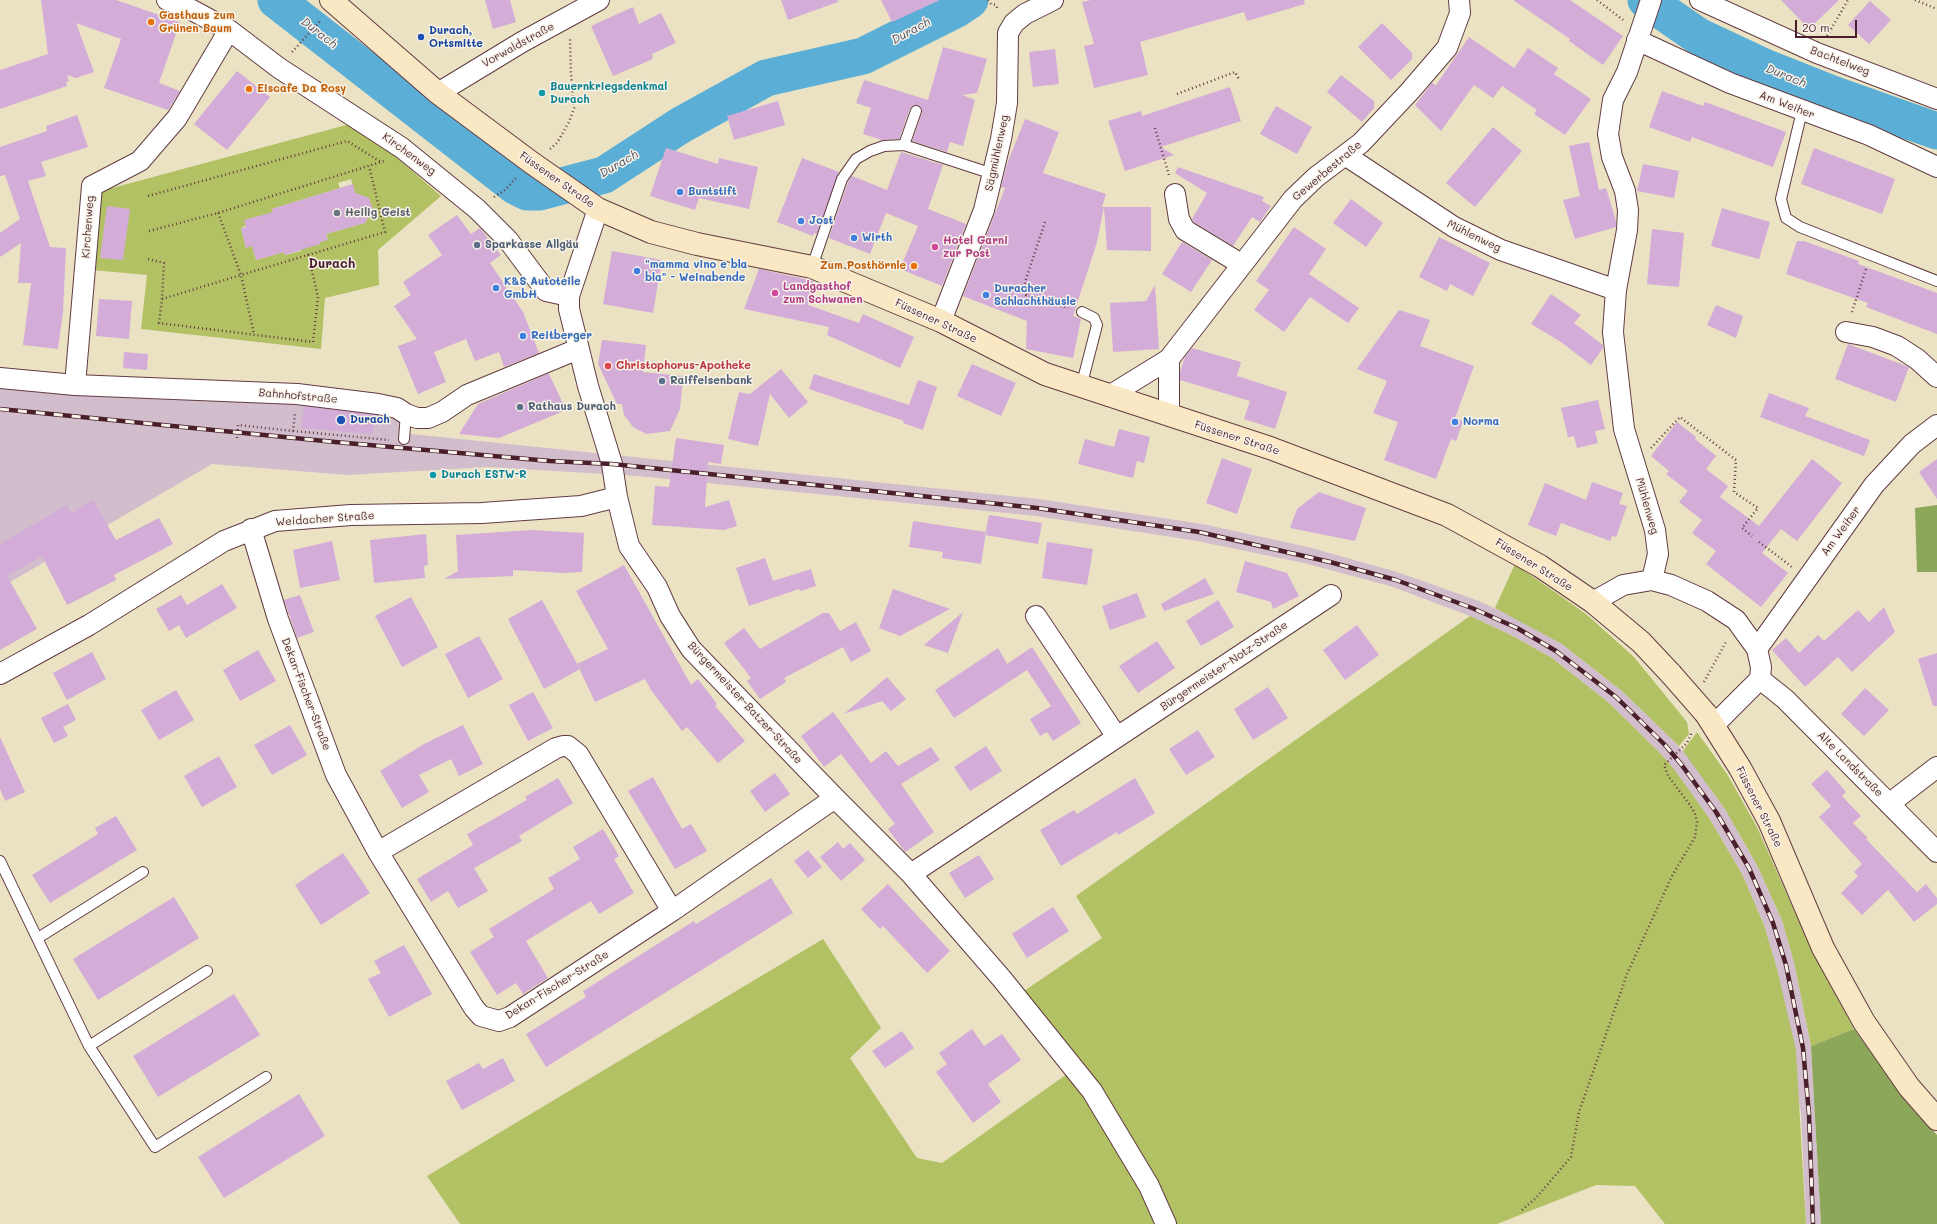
<!DOCTYPE html>
<html>
<head>
<meta charset="utf-8">
<style>
  body { margin:0 }
  #map { position:relative; width:1937px; height:1224px; overflow:hidden; background:#ebe2c3; font-family:Mali,sans-serif }
  canvas { display:block }
  .scale { position:absolute; left:1795px; top:20px; width:62px; height:18px; box-sizing:border-box; border:2px solid #4a1f2b; border-top:0; padding-left:5px; font-size:12px; line-height:14px; white-space:nowrap; color:#4a1f2b; -webkit-text-stroke:3px #f7f3e8; paint-order:stroke }
</style>
</head>
<body>
<div id="map">
<canvas width="1937" height="1224"></canvas>
<div class="scale">20 m</div>
</div>
<script>
const context = document.querySelector('canvas').getContext('2d');
context.lineJoin = 'round';
function fill(path, color) {
  context.fillStyle = color;
  context.fill(path, 'evenodd');
}
function shape(rows) {
  const path = new Path2D();
  for (const r of rows) {
    path.moveTo(r[0], r[1]);
    for (let i = 2; i < r.length; i += 2) path.lineTo(r[i], r[i + 1]);
  }
  return path;
}
function stroke(path, color, width, dash) {
  context.strokeStyle = color;
  context.lineWidth = width;
  context.lineCap = dash ? 'butt' : 'round';
  context.setLineDash(dash || []);
  context.stroke(path);
}
function drawText(font, color, halo, rows, align = 'center') {
  context.font = font + ' Mali,sans-serif';
  context.lineWidth = 3;
  context.setLineDash([]);
  context.textBaseline = 'middle';
  context.strokeStyle = halo;
  context.fillStyle = color;
  for (const [text, x, y, turn = 0] of rows) {
    context.save();
    context.translate(x, y);
    context.rotate((+turn || 0) * Math.PI / 180);
    context.textAlign = isNaN(turn) ? turn : align;
    if (halo) context.strokeText(text, 0, 0);
    context.fillText(text, 0, 0);
    context.restore();
  }
}
fill(shape([
  [0,384,300,397,403,416,402,433,1039,499,1202,524,1308,547,1397,572,1479,601,1522,621,1562,644,1622,691,1672,739,1690,759,1725,809,1758,867,1782,920,1794,962,1811,1046,1821,1224,1806,1224,1801,1113,1777,969,1764,925,1742,874,1709,818,1674,769,1659,752,1609,703,1552,658,1511,635,1470,616,1390,586,1304,563,1197,541,1036,516,638,476,488,467,347,475,212,464,0,588]
]), '#d1bdcc');
fill(shape([
  [350,124,395,156,441,196,378,250,379,285,325,298,321,349,141,329,147,275,93,270,101,191],
  [351,179,355,193,369,198,372,209,365,223,326,234,328,239,320,242,320,244,300,248,301,251,285,255,284,252,256,260,252,246,246,247,241,228,273,212,272,209,340,188,338,183],
  [1515,564,1586,614,1634,657,1687,722,1689,734,1679,746,1622,691,1562,644,1495,608],
  [1470,616,1511,635,1552,658,1609,703,1659,752,1674,769,1709,818,1742,874,1764,925,1777,969,1796,1050,1806,1224,1665,1224,1635,1186,1596,1185,1497,1224,1174,1224,1024,991,1102,938,1076,896],
  [1697,732,1727,774,1757,827,1812,951,1854,1029,1811,1046,1794,962,1782,920,1758,867,1725,809,1683,751],
  [823,939,881,1028,850,1058,917,1158,942,1163,1067,1074,1085,1095,1143,1191,1158,1224,460,1224,427,1176]
]), '#b1c164');
fill(shape([
  [1937,505,1937,572,1917,572,1915,508],
  [1854,1029,1901,1093,1937,1135,1937,1224,1821,1224,1811,1046]
]), '#8ca75a');
stroke(shape([
  [276,0,515,186,527,192,539,192,604,175,681,125,766,78,863,56,955,10,970,0],
  [1646,0,1698,36,1764,67,1832,94,1937,131]
]), '#5bafd7', 37);
fill(shape([
  [41,0,116,0,180,22,159,83,180,91,168,110,104,88,121,39,76,23,94,72,76,78,67,75,69,81,66,82,67,86,0,109,0,70,48,54],
  [485,0,510,0,516,22,493,29],
  [781,0,838,0,838,2,788,20],
  [881,0,940,0,892,22],
  [1091,0,1304,0,1305,4,1247,21,1244,12,1140,42,1148,75,1094,88,1084,46,1094,44,1082,2],
  [1513,0,1570,0,1623,36,1603,65,1569,41,1570,39],
  [1781,0,1839,0,1809,29],
  [1870,1,1891,20,1869,44,1848,25],
  [633,7,639,24,661,13,676,43,652,54,653,59,613,76,591,26],
  [1382,23,1412,53,1412,59,1391,80,1358,47],
  [1469,37,1514,68,1528,48,1558,68,1554,74,1591,99,1565,135,1534,114,1537,110,1502,86,1493,98,1474,85,1441,131,1415,105,1432,83,1436,85],
  [943,47,987,59,977,93,962,95,975,100,963,146,950,142,947,152,912,141,922,113,921,107,918,105,912,106,910,108,899,139,882,140,863,134,871,108,856,103,864,80,928,100],
  [1055,49,1059,84,1033,87,1029,52],
  [237,71,270,97,227,150,194,124],
  [1341,75,1374,101,1374,108,1362,122,1327,92],
  [1230,87,1241,121,1161,147,1174,155,1125,171,1108,121,1141,111,1142,116],
  [1662,91,1703,106,1705,102,1786,132,1773,167,1692,137,1690,142,1649,127],
  [778,101,785,125,734,140,727,116],
  [1276,106,1312,127,1297,154,1260,134],
  [77,115,88,147,41,162,46,176,28,181,50,247,66,248,63,312,58,349,23,345,31,283,18,283,21,243,0,257,0,233,20,219,5,175,0,176,0,147,47,131,46,126],
  [1025,119,1059,132,1043,173,1106,194,1102,207,1104,207,1097,242,1073,316,1081,319,1073,358,1026,349,1027,321,963,296,1005,188,1001,187,1007,164],
  [1493,127,1522,151,1475,207,1446,183],
  [1589,142,1599,190,1606,188,1616,221,1616,227,1575,239,1563,200,1580,196,1569,146],
  [666,148,718,164,719,158,758,167,749,209,699,198,695,210,650,196],
  [1814,148,1895,179,1882,214,1801,184],
  [901,152,943,165,928,209,966,224,942,286,900,269,918,226,886,213,870,254,829,238,848,182,852,176,887,190],
  [802,158,839,172,817,234,814,233,813,236,777,222],
  [1643,164,1679,171,1674,198,1637,191],
  [1178,167,1264,197,1262,201,1271,206,1260,222,1252,217,1233,246,1194,222,1192,219,1207,193,1175,173],
  [353,184,355,193,369,198,373,209,365,223,326,234,328,240,320,242,320,244,285,255,284,252,256,260,252,246,246,248,241,228,246,227,244,220,273,212,272,209],
  [1351,199,1383,223,1366,247,1333,223],
  [107,206,130,209,123,260,100,258],
  [1104,207,1151,207,1151,251,1107,250],
  [1722,208,1770,222,1759,259,1711,246],
  [457,215,471,234,480,228,501,255,490,263,523,312,539,353,504,367,499,352,475,361,466,339,434,352,446,382,418,394,398,346,417,339,394,306,411,295,403,282,442,255,428,235],
  [1294,227,1326,249,1309,274,1359,308,1348,323,1310,297,1284,332,1254,310,1269,290,1256,281],
  [1652,229,1684,233,1679,287,1647,284],
  [1439,237,1490,263,1473,296,1450,284,1447,291,1419,277],
  [1797,241,1804,241,1859,261,1858,264,1937,293,1937,334,1866,307,1868,303,1786,274],
  [1182,242,1212,260,1191,292,1162,274],
  [612,251,662,260,653,313,603,304],
  [759,269,814,281,808,305,859,323,863,314,914,337,900,368,827,335,829,327,744,309],
  [1155,285,1159,349,1113,352,1110,303,1146,301],
  [1551,294,1581,315,1574,323,1603,345,1603,348,1591,365,1561,342,1531,324],
  [99,299,132,301,129,339,96,336],
  [1716,305,1743,316,1736,338,1707,325],
  [1399,310,1430,320,1420,346,1474,366,1455,418,1463,421,1456,441,1451,439,1436,479,1384,460,1398,422,1373,413,1387,381,1357,369],
  [602,340,646,345,643,372,683,376,680,409,670,431,646,434,633,427,624,415,622,404,617,404,598,364],
  [1848,344,1909,367,1896,402,1835,379],
  [1192,348,1241,362,1237,376,1287,392,1275,429,1244,419,1250,401,1180,380,1180,372,1185,357],
  [124,352,148,354,147,370,123,368],
  [972,364,1016,383,1001,416,957,396],
  [781,369,808,402,789,418,770,394,758,446,728,439,739,392,750,394],
  [547,374,549,374,566,410,499,438,459,434,478,404],
  [814,374,909,405,918,380,937,387,923,430,903,423,904,421,809,389],
  [1769,393,1809,408,1805,416,1870,440,1864,456,1760,417],
  [1598,400,1605,429,1595,431,1598,443,1577,448,1574,436,1568,437,1561,408],
  [304,406,375,415,373,434,301,428],
  [1677,422,1696,437,1695,439,1716,456,1706,469,1728,486,1720,497,1759,526,1812,459,1842,483,1797,541,1781,529,1762,553,1788,573,1761,607,1706,564,1716,551,1692,533,1702,520,1679,502,1688,491,1666,474,1669,471,1651,456],
  [1119,429,1150,437,1144,463,1137,461,1133,478,1078,464,1085,439,1114,447],
  [676,438,724,445,721,464,708,462,705,507,729,500,737,526,724,530,652,525,655,486,669,487],
  [1222,458,1252,469,1237,514,1206,503],
  [1937,459,1937,499,1919,472],
  [1592,482,1623,493,1619,504,1627,506,1616,537,1612,536,1610,541,1561,523,1556,536,1528,525,1545,483,1586,500],
  [1319,492,1366,508,1355,541,1290,528,1297,509],
  [93,500,116,540,159,518,173,544,114,575,116,580,67,605,42,556,7,576,37,629,0,650,0,544,67,505,71,513],
  [989,515,1042,523,1038,544,985,535],
  [913,521,986,532,981,564,942,558,943,552,909,547],
  [532,530,584,533,582,572,562,573,513,570,513,576,444,579,458,571,456,535],
  [426,534,428,565,424,566,425,578,374,583,370,540],
  [332,541,340,580,300,588,293,550],
  [1047,542,1093,549,1087,585,1042,578],
  [765,558,773,581,811,569,816,586,800,591,799,589,749,606,736,568],
  [1245,561,1287,573,1299,596,1273,609,1271,602,1236,592],
  [624,565,691,685,698,679,717,704,715,706,745,741,718,763,687,727,682,731,651,690,645,679,595,702,577,664,608,649,576,591],
  [1205,578,1214,594,1164,611,1161,604],
  [222,584,237,608,186,638,179,625,169,631,156,609,181,595,187,605],
  [893,589,950,609,900,636,879,628],
  [1137,593,1146,617,1110,630,1102,606],
  [300,595,314,632,297,638,284,600],
  [411,597,438,647,402,667,375,616],
  [542,600,580,669,544,689,508,619],
  [1218,600,1234,627,1201,646,1186,621],
  [1884,607,1895,632,1852,672,1838,657,1805,687,1772,650,1786,638,1799,653,1818,635,1824,641,1858,610,1869,622],
  [963,612,948,653,924,645],
  [823,613,829,613,840,631,856,622,871,651,851,662,843,647,784,678,786,682,760,699,747,681,751,678,724,643,744,628,760,649],
  [1357,625,1379,655,1345,680,1323,650],
  [479,636,503,679,468,698,445,654],
  [1157,641,1175,668,1138,693,1119,666],
  [1032,647,1081,723,1053,741,1047,732,1040,736,1030,719,1051,706,1027,670,954,718,935,690,998,648,1007,664],
  [258,650,276,681,240,701,223,670],
  [92,652,106,679,67,700,53,673],
  [1937,653,1937,706,1933,706,1918,659],
  [887,677,906,699,891,711,882,701,844,714],
  [1268,687,1288,718,1253,740,1234,709],
  [1865,688,1889,710,1864,736,1841,714],
  [176,690,194,720,159,740,141,710],
  [533,692,553,728,528,741,509,705],
  [68,704,76,720,63,727,68,736,54,743,41,718],
  [833,712,871,763,886,751,898,766,931,747,940,760,901,784,934,832,905,852,888,829,895,824,841,754,824,767,801,736],
  [290,725,307,755,272,775,254,745],
  [463,725,483,764,459,776,451,759,419,775,429,792,402,808,380,771,424,744],
  [1198,730,1215,757,1186,775,1169,749],
  [0,737,25,792,5,801,0,789],
  [986,746,1002,771,970,791,954,767],
  [219,756,237,787,202,807,184,776],
  [1827,770,1846,792,1842,796,1861,816,1853,823,1868,838,1866,839,1917,892,1926,884,1937,898,1937,904,1914,922,1888,890,1862,915,1841,893,1858,876,1854,872,1862,864,1819,817,1831,806,1811,784],
  [775,773,790,794,765,812,750,791],
  [653,777,682,829,691,824,707,851,675,869,628,791],
  [558,778,573,803,519,836,522,841,474,868,488,891,458,908,448,891,431,902,417,879,473,845,467,834,527,800,525,797],
  [1135,778,1155,813,1118,835,1117,832,1061,866,1040,830,1074,810,1077,814],
  [116,816,137,850,50,903,32,875,98,834,95,828],
  [603,829,619,856,614,859,634,893,599,914,591,901,526,941,548,978,523,994,516,983,497,995,470,952,494,937,489,929,554,889,548,878,580,859,573,847],
  [838,842,843,849,850,843,865,860,841,881,820,857],
  [808,850,822,867,808,878,794,861],
  [343,853,370,893,321,925,295,885],
  [979,855,994,879,965,898,949,873],
  [771,878,793,913,546,1067,526,1034,586,997,583,991,629,962,694,921,696,924],
  [888,884,950,951,927,973,883,926,880,929,861,909],
  [174,897,199,938,98,1000,73,959],
  [1053,907,1069,931,1027,958,1012,934],
  [404,945,432,994,389,1017,368,979,381,973,374,961],
  [234,994,260,1035,158,1097,133,1056],
  [972,1029,984,1046,1002,1034,1021,1060,988,1084,1001,1102,973,1123,936,1072,947,1064,939,1053],
  [902,1031,914,1048,885,1068,872,1051],
  [503,1058,515,1081,462,1110,446,1081,479,1063,483,1069],
  [299,1094,325,1136,224,1198,198,1157]
]), '#d3acd8');
const lane = shape([
  [1802,111,1781,199,1786,218,1800,227,1937,281],
  [904,145,916,111],
  [812,267,842,179,856,159,870,151,884,146,904,145,993,174],
  [1081,387,1097,325,1094,318,1082,312],
  [404,439,406,414],
  [0,861,89,1046,207,971],
  [38,938,143,872],
  [89,1046,155,1147,266,1077]
]);
const street = shape([
  [167,0,192,10,229,30,279,68,402,148,477,209,508,240,546,291,569,296],
  [1651,0,1627,72,1613,100,1608,134,1612,157,1625,191,1628,210,1627,230,1616,290,1613,332,1624,429,1655,530,1658,554,1652,580],
  [1700,0,1817,53,1937,99],
  [1637,40,1730,83,1869,135,1937,167],
  [438,93,522,42,599,0],
  [1345,155,1454,227,1501,250,1616,290],
  [1175,194,1179,219,1185,230,1241,264],
  [598,209,569,296,569,309,588,386,612,464,617,497,629,546,657,587,670,616,691,649,835,798,911,874,1002,979,1092,1091,1149,1186,1166,1224],
  [941,321,984,210,1001,139,1007,103,1008,33,1014,23,1025,14,1053,0],
  [1846,332,1873,337,1897,346,1917,359,1937,377],
  [0,378,75,385,297,394,378,404,397,408,406,414,417,418,428,418,442,412,467,395,578,349],
  [75,385,92,186,140,161,177,118,229,30],
  [1109,396,1169,359,1293,199,1316,177,1361,143,1410,91,1447,48,1460,13,1459,0],
  [1169,415,1169,359],
  [251,529,278,619,336,775,378,852,474,1008,481,1016,499,1021,510,1017,672,911,835,798],
  [1593,602,1623,585,1652,580,1671,585,1707,601,1736,620,1757,649,1761,667,1760,679,1714,725],
  [1036,616,1117,737],
  [1757,649,1874,485,1912,444,1937,425],
  [0,674,89,625,224,541,275,521,351,515,482,513,581,506,617,497],
  [1760,679,1785,699,1937,852],
  [1889,804,1937,767],
  [378,852,556,748,563,746,568,746,578,754,672,911],
  [911,874,1331,595]
]);
const secondary = shape([
  [331,0,438,93,532,163,598,209,651,232,697,244,812,267,941,321,1045,374,1270,448,1447,515,1540,566,1593,602,1641,642,1671,674],
  [1706,714,1740,768,1769,821,1823,948,1864,1022,1909,1087,1937,1119]
]);
stroke(lane, '#623c42', 12);
stroke(street, '#623c42', 22);
stroke(secondary, '#623c42', 24);
stroke(shape([
  [988,0,991,4,996,5,998,10],
  [1597,0,1623,20],
  [1915,0,1937,9],
  [1827,36,1848,0],
  [292,52,321,20],
  [1177,94,1235,72,1239,79],
  [1155,128,1169,175],
  [550,149,557,143,569,122,574,108,571,74,570,38],
  [148,196,347,141,381,162],
  [494,197,505,190,517,177],
  [218,213,241,275,385,232,369,166],
  [1045,222,1025,282,1026,295,1068,308],
  [149,231,218,213,384,161],
  [148,259,164,263,162,299,159,323,313,342,318,297,308,254],
  [162,299,241,275,254,334],
  [1852,312,1866,269],
  [293,431,389,440],
  [237,438,238,425,293,431,295,414],
  [1651,448,1680,417,1736,460,1734,492,1758,508,1742,528,1752,536],
  [1759,542,1792,567],
  [1704,682,1727,640],
  [1522,1210,1536,1198,1571,1157,1579,1112,1627,974,1672,876,1695,837,1697,822,1695,814,1690,805,1668,776,1664,765,1687,743,1692,732]
]), '#623c42', 2.5, [1, 3]);
stroke(lane, '#fff', 10);
stroke(street, '#fff', 20);
stroke(secondary, '#fae7c3', 22);
const rail = shape([
  [0,409,335,442,550,461,612,464,1037,508,1199,532,1330,562,1396,580,1472,608,1517,628,1556,651,1616,697,1665,745,1681,764,1716,812,1749,868,1773,923,1786,965,1803,1048,1809,1114,1813,1224]
]);
stroke(rail, '#4a1f2b', 4.5);
stroke(rail, '#f7f3e8', 3, [9]);
const secondaryBridge = shape([
  [1671,674,1706,714]
]);
stroke(secondaryBridge, '#623c42', 24, []);
stroke(secondaryBridge, '#fae7c3', 22);
for (const [x, y, r, color] of [
  [151,22,4,"#e8710a"],
  [421,37,4,"#1a4fb4"],
  [249,89,4,"#e8710a"],
  [542,93,4,"#0f9aa8"],
  [680,192,4,"#3f7fe0"],
  [337,213,4,"#6b7280"],
  [801,221,4,"#3f7fe0"],
  [854,238,4,"#3f7fe0"],
  [477,245,4,"#5c6f8a"],
  [935,247,4,"#d1479c"],
  [914,266,4,"#e8710a"],
  [637,271,4,"#3f7fe0"],
  [496,288,4,"#3f7fe0"],
  [775,293,4,"#d1479c"],
  [986,295,4,"#3f7fe0"],
  [523,336,4,"#3f7fe0"],
  [608,366,4,"#e0444e"],
  [662,381,4,"#5c6f8a"],
  [520,407,4,"#5c6f8a"],
  [341,420,5,"#1a4fb4"],
  [1455,422,4,"#3f7fe0"],
  [433,475,4,"#0f9aa8"]
]) {
  const dot = new Path2D();
  dot.arc(x, y, r, 0, 2 * Math.PI);
  context.fillStyle = color;
  context.fill(dot);
  stroke(dot, '#f7f3e8', 1.5);
}
drawText('bold 11px', '#c56008', '#f7f3e8', [
  ["Gasthaus zum",159,16],
  ["Grünen Baum",159,29],
  ["Eiscafe Da Rosy",257,89],
  ["Zum Posthörnle",906,266,"right"]
], 'left');
drawText('bold 11px', '#164399', '#f7f3e8', [
  ["Durach,",429,31],
  ["Ortsmitte",429,44],
  ["Durach",350,420]
], 'left');
drawText('11px', '#4a1f2b', '#f7f3e8', [
  ["Vorwaldstraße",518,45,-29],
  ["Bachtelweg",1840,61,21],
  ["Am Weiher",1787,105,21],
  ["Sägmühlenweg",997,153,-78],
  ["Kirchenweg",409,154,36],
  ["Gewerbestraße",1327,171,-40],
  ["Füssener Straße",557,180,35],
  ["Kirchenweg",88,227,-86],
  ["Mühlenweg",1474,236,26],
  ["Füssener Straße",936,321,25],
  ["Bahnhofstraße",298,396,5],
  ["Füssener Straße",1237,438,18],
  ["Mühlenweg",1647,506,74],
  ["Weidacher Straße",325,519,-4],
  ["Am Weiher",1841,531,-54],
  ["Füssener Straße",1534,565,32],
  ["Bürgermeister-Notz-Straße",1224,666,-34],
  ["Dekan-Fischer-Straße",306,694,69],
  ["Bürgermeister-Batzer-Straße",745,703,47],
  ["Alte Landstraße",1850,764,45],
  ["Füssener Straße",1759,807,63],
  ["Dekan-Fischer-Straße",557,985,-32]
]);
drawText('bold 11px', '#0d838f', '#f7f3e8', [
  ["Bauernkriegsdenkmal",550,87],
  ["Durach",550,100],
  ["Durach ESTW-R",441,475]
], 'left');
drawText('bold 11px', '#366cbe', '#f7f3e8', [
  ["Buntstift",688,192],
  ["Jost",809,221],
  ["Wirth",862,238],
  ["\"mamma vino e bla",645,265],
  ["bla\" - Weinabende",645,278],
  ["K&S Autoteile",504,282],
  ["GmbH",504,295],
  ["Duracher",994,289],
  ["Schlachthäusle",994,302],
  ["Reitberger",531,336],
  ["Norma",1463,422]
], 'left');
drawText('bold 11px', '#5b616d', '#f7f3e8', [
  ["Heilig Geist",345,213]
], 'left');
drawText('bold 11px', '#b23c85', '#f7f3e8', [
  ["Hotel Garni",943,241],
  ["zur Post",943,254],
  ["Landgasthof",783,287],
  ["zum Schwanen",783,300]
], 'left');
drawText('bold 11px', '#4e5e75', '#f7f3e8', [
  ["Sparkasse Allgäu",485,245],
  ["Raiffeisenbank",670,381],
  ["Rathaus Durach",528,407]
], 'left');
drawText('bold 11px', '#be3a42', '#f7f3e8', [
  ["Christophorus-Apotheke",616,366]
], 'left');
drawText('italic 12px', '#505167', '#f7f3e8', [
  ["Durach",911,31,-28],
  ["Durach",319,33,38],
  ["Durach",1786,76,22],
  ["Durach",619,164,-30]
]);
drawText('bold 13px', '#4a1f2b', '#f7f3e8', [
  ["Durach",332,264]
]);
</script>
</body>
</html>
